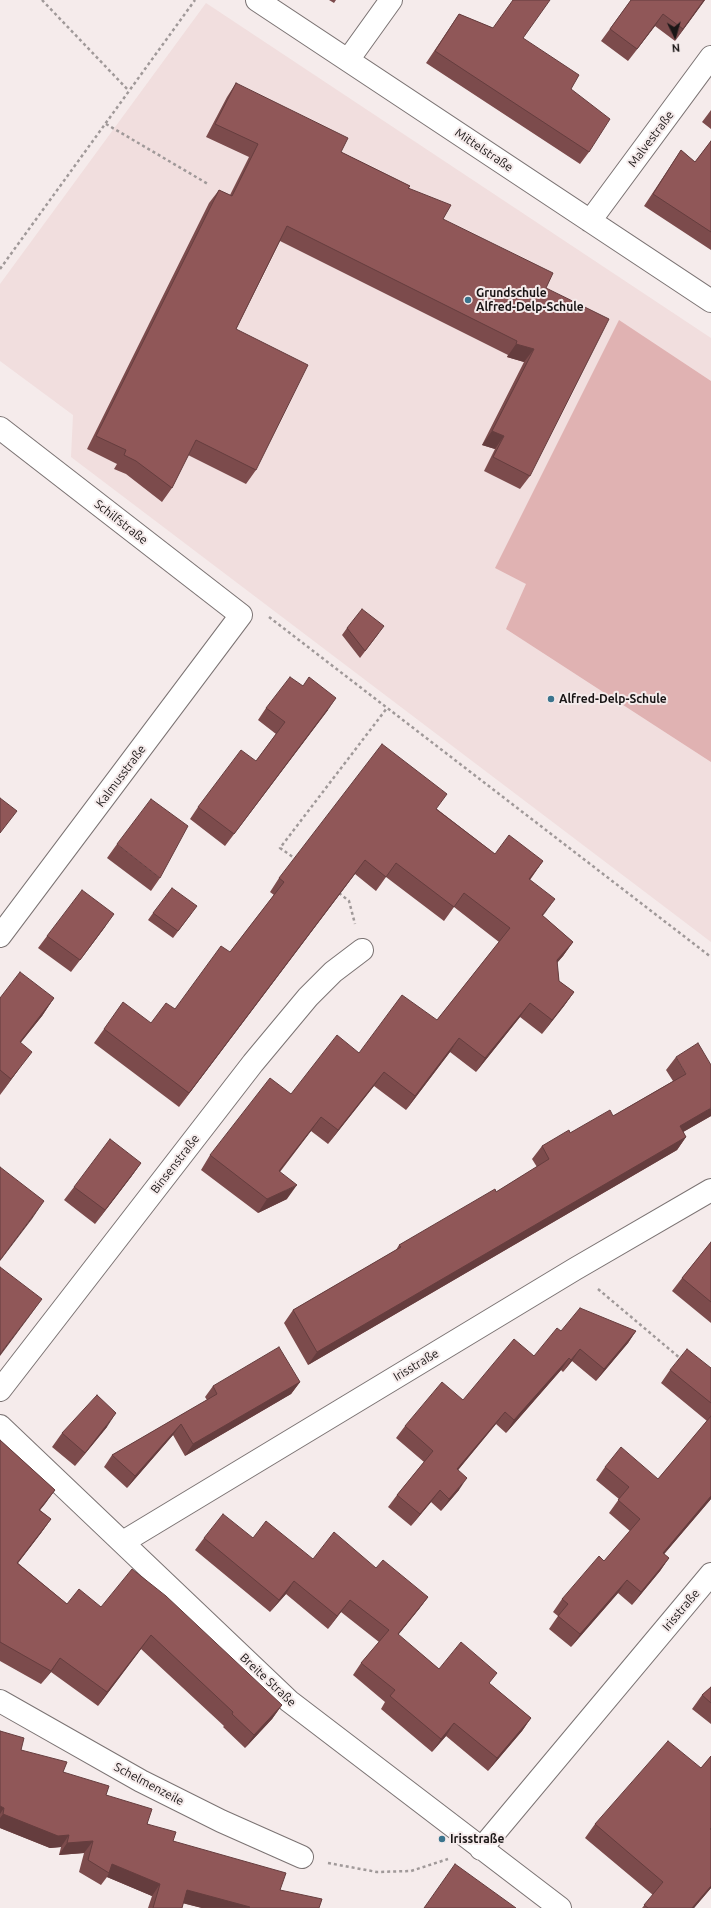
<!DOCTYPE html>
<html>
<head>
<meta charset="utf-8">
<style>
  body { margin:0 }
  #map { position:relative; width:711px; height:1908px; overflow:hidden; background:#f5ebeb; font-family:Ubuntu,sans-serif }
  canvas { display:block }
  .north { position:absolute; left:655px; top:16px; width:40px; height:40px; -webkit-text-stroke:3px #f5ebeb; paint-order:stroke; rotate:175deg; font-size:11px; font-weight:700; line-height:16px; text-align:center; color:#1a1616 }
  .north::after { content:''; display:block; margin:auto; width:14px; height:18px; background:#1a1616; clip-path:polygon(50% 0,100% 100%,50% 72%,0 100%) }
</style>
</head>
<body>
<div id="map">
<canvas width="711" height="1908"></canvas>
<div class="north">N</div>
</div>
<script>
const context = document.querySelector('canvas').getContext('2d');
context.lineJoin = 'round';
function fill(path, color) {
  context.fillStyle = color;
  context.fill(path, 'evenodd');
}
function shape(rows) {
  const path = new Path2D();
  for (const r of rows) {
    path.moveTo(r[0], r[1]);
    for (let i = 2; i < r.length; i += 2) path.lineTo(r[i], r[i + 1]);
  }
  return path;
}
function stroke(path, color, width, dash) {
  context.strokeStyle = color;
  context.lineWidth = width;
  context.lineCap = dash ? 'butt' : 'round';
  context.setLineDash(dash || []);
  context.stroke(path);
}
function drawText(font, color, halo, rows, align = 'center') {
  context.font = font + ' Ubuntu,sans-serif';
  context.lineWidth = 4;
  context.setLineDash([]);
  context.textBaseline = 'middle';
  context.strokeStyle = halo;
  context.fillStyle = color;
  for (const [text, x, y, turn = 0] of rows) {
    context.save();
    context.translate(x, y);
    context.rotate((+turn || 0) * Math.PI / 180);
    context.textAlign = isNaN(turn) ? turn : align;
    if (halo) context.strokeText(text, 0, 0);
    context.fillText(text, 0, 0);
    context.restore();
  }
}
fill(shape([
  [206,3,711,338,711,942,71,457,73,415,0,361,0,284]
]), '#f1dede');
fill(shape([
  [619,320,711,381,711,762,506,629,526,584,495,568]
]), '#e0b2b2');
const minor = shape([
  [257,0,711,301],
  [348,60,391,0],
  [590,221,711,57],
  [0,428,241,615,0,936],
  [0,1390,253,1063,308,997,333,972,362,950],
  [0,1426,289,1701,560,1908],
  [123,1542,575,1269,711,1190],
  [0,1701,141,1781,221,1821,302,1857],
  [481,1849,711,1574]
]);
stroke(minor, '#7b7373', 24);
stroke(shape([
  [42,0,129,91],
  [106,124,208,184],
  [0,269,195,0],
  [269,617,711,957],
  [297,860,280,848,387,708],
  [339,893,349,901,355,924],
  [598,1289,681,1359],
  [328,1863,377,1872,411,1871,448,1859]
]), '#a09999', 2.5, [3, 3]);
stroke(minor, '#fff', 22);
fill(shape([
  [329,0,336,0,334,3],
  [631,0,705,0,675,41,655,26,628,61,601,41],
  [459,14,493,28,523,38,571,89,589,152,580,164,426,63],
  [236,83,341,152,410,186,409,188,443,219,546,288,530,476,520,489,484,471,495,449,482,445,524,362,507,357,508,355,280,241,236,329,256,470,246,484,188,455,172,488,162,502,126,474,114,469,117,464,87,449,209,203,219,190,230,195,249,157,206,137,227,97],
  [711,110,711,129,702,122],
  [711,141,711,250,644,206,681,150,695,162],
  [347,628,379,633,360,658,342,635],
  [266,708,328,710,225,846,190,819,198,807,256,761,276,734,258,720],
  [437,809,495,854,543,861,530,880,543,916,573,942,563,956,557,963,559,981,574,992,564,1006,542,1034,520,1017,476,1072,450,1052,406,1110,374,1086,328,1144,311,1131,280,1172,287,1199,258,1213,201,1170,210,1155,291,1094,359,1053,437,1020,499,942,454,907,444,921,386,877,376,891,355,874,179,1107,94,1043,104,1029,151,1023,175,1009,230,952,274,895,270,892,279,878],
  [117,844,160,878,151,891,107,858],
  [153,913,192,913,173,938,148,920],
  [105,927,71,972,38,948,47,936],
  [0,998,54,998,42,1016,20,1043,19,1069,0,1095],
  [676,1057,711,1116,683,1132,686,1137,677,1150,308,1365,284,1323,293,1310,396,1250,399,1245,496,1192,537,1167,532,1159,542,1146,570,1133,613,1116,673,1081,666,1070],
  [141,1163,131,1177,95,1224,64,1200,74,1187],
  [711,1242,711,1323,672,1291,682,1278],
  [561,1331,636,1331,628,1343,596,1381,572,1361,563,1372,561,1370,506,1433,496,1424,458,1470,459,1490,441,1511,431,1502,411,1526,388,1507,397,1495,424,1462,396,1438,405,1426,463,1400,534,1356],
  [711,1368,711,1499,664,1554,669,1558,660,1571,632,1605,618,1593,571,1647,549,1629,558,1616,553,1612,562,1599,604,1561,630,1531,609,1513,619,1499,596,1480,605,1467,658,1479,707,1421,661,1383,670,1370],
  [300,1382,291,1394,185,1456,173,1435,127,1488,104,1467,112,1455,207,1400,205,1397,213,1386],
  [107,1427,75,1466,52,1447,62,1433],
  [0,1440,55,1490,40,1510,51,1519,41,1533,18,1563,67,1604,101,1607,282,1705,272,1719,245,1748,223,1727,224,1726,141,1649,98,1706,51,1672,41,1684,0,1661],
  [204,1538,253,1538,313,1559,376,1568,428,1597,419,1609,398,1635,439,1669,490,1684,531,1718,522,1731,488,1771,446,1736,432,1752,381,1709,385,1702,353,1675,361,1663,379,1642,341,1612,328,1629,286,1594,270,1612,195,1550],
  [711,1687,711,1724,692,1709,702,1695],
  [0,1731,21,1750,106,1795,173,1841,319,1908,202,1908,183,1903,182,1908,148,1908,152,1896,107,1877,101,1885,79,1872,84,1853,59,1855,61,1847,50,1848,0,1828],
  [711,1756,711,1888,694,1908,642,1908,653,1895,585,1838,595,1824,701,1768]
]), '#7c4b4c');
fill(shape([
  [704,0,705,0,675,41,683,29],
  [663,14,655,26,628,61,637,49],
  [516,344,534,349,524,362,507,357],
  [492,431,504,436,495,449,482,445],
  [336,698,328,710,225,846],
  [365,860,355,874,179,1107,189,1093],
  [543,861,533,875,519,893,529,879],
  [555,899,545,913,532,929,542,915],
  [114,914,105,927,71,972,80,960],
  [573,942,563,956,547,974,557,960],
  [574,992,564,1006,542,1034,552,1020],
  [54,998,42,1016,7,1060,20,1042],
  [530,1003,520,1017,476,1072,485,1058],
  [459,1038,450,1052,406,1110,415,1096],
  [32,1052,19,1069,0,1095,11,1079],
  [384,1072,374,1086,328,1144,338,1130],
  [711,1108,711,1116,671,1139,680,1126],
  [321,1117,311,1131,269,1185,279,1171],
  [686,1137,677,1150,308,1365,317,1352],
  [141,1163,131,1177,95,1224,105,1210],
  [297,1185,287,1199,258,1213,267,1199],
  [44,1201,32,1219,0,1261,0,1260],
  [42,1299,29,1317,0,1356,0,1354],
  [636,1331,628,1343,596,1381,604,1369],
  [580,1349,572,1361,563,1372,571,1360],
  [569,1358,561,1370,506,1433,514,1420],
  [300,1382,291,1394,185,1456,193,1444],
  [505,1412,496,1424,449,1481,457,1469],
  [116,1413,107,1427,75,1466,85,1453],
  [181,1424,173,1435,127,1488,135,1476],
  [467,1478,459,1490,441,1511,449,1499],
  [55,1490,45,1504,29,1523,39,1510],
  [440,1490,431,1502,411,1526,420,1514],
  [711,1496,711,1499,654,1566,663,1553],
  [51,1519,41,1533,8,1576,17,1563],
  [669,1558,660,1571,632,1605,641,1592],
  [627,1580,618,1593,571,1647,580,1634],
  [294,1581,286,1594,270,1612,279,1600],
  [428,1597,419,1609,389,1646,398,1634],
  [350,1600,341,1612,328,1629,337,1616],
  [151,1635,141,1649,98,1706,107,1692],
  [60,1658,51,1672,41,1684,51,1671],
  [282,1705,272,1719,245,1748,254,1735],
  [531,1718,522,1731,488,1771,497,1758],
  [454,1723,446,1736,432,1752,441,1739],
  [0,1806,4,1808,0,1814],
  [3,1814,69,1835,61,1847,50,1848,0,1828,0,1818],
  [93,1841,84,1853,59,1855,67,1843],
  [112,1864,160,1884,152,1896,107,1877,109,1873],
  [711,1886,711,1888,694,1908,692,1908],
  [187,1890,250,1907,249,1908,202,1908,178,1902]
]), '#653d3e');
const building = shape([
  [513,0,550,0,523,38,579,75,571,89,610,119,589,152,435,51,459,14,493,28,513,0],
  [631,0,704,0,683,29,663,14,637,49,610,29,631,0],
  [236,83,348,138,341,152,410,186,408,188,451,205,443,219,553,273,546,288,609,319,530,476,493,457,504,436,492,431,534,349,516,344,517,341,287,226,236,329,308,365,256,470,196,440,172,488,136,461,124,455,126,450,96,436,219,190,232,196,258,144,215,124,236,83],
  [711,141,711,232,653,194,681,150,695,162,711,141],
  [362,609,384,626,365,651,347,628,362,609],
  [290,677,303,686,309,677,336,698,234,834,198,807,241,750,256,761,285,722,266,708,290,677],
  [382,744,447,794,436,809,495,854,509,835,543,861,529,879,555,899,542,915,573,942,557,960,559,981,574,992,552,1020,530,1003,485,1058,459,1038,415,1096,384,1072,338,1130,321,1117,279,1171,297,1185,267,1199,210,1155,270,1078,291,1094,337,1035,359,1053,402,995,437,1020,510,928,464,893,454,907,396,863,386,877,365,860,189,1093,104,1029,123,1002,151,1023,166,1003,175,1009,221,946,230,952,284,882,279,878,382,744],
  [0,798,17,811,0,833,0,798],
  [151,799,188,826,160,878,117,844,151,799],
  [172,888,197,906,178,931,153,913,172,888],
  [82,890,114,914,80,960,47,936,82,890],
  [20,972,54,998,20,1042,32,1052,11,1079,0,1070,0,998,20,972],
  [698,1043,711,1065,711,1108,680,1126,686,1137,317,1352,293,1310,401,1247,399,1245,495,1189,496,1192,549,1159,542,1146,569,1130,570,1133,610,1110,613,1116,686,1074,676,1057,698,1043],
  [110,1139,141,1163,105,1210,74,1187,110,1139],
  [0,1167,44,1201,0,1260,0,1167],
  [711,1242,711,1302,682,1278,711,1242],
  [0,1267,42,1299,0,1354,0,1267],
  [580,1308,636,1331,604,1369,580,1349,571,1360,569,1358,514,1420,505,1412,457,1469,467,1478,449,1499,440,1490,420,1514,397,1495,433,1451,405,1426,442,1382,463,1400,514,1339,534,1356,557,1328,561,1331,580,1308],
  [279,1347,300,1382,193,1444,181,1424,135,1476,112,1455,217,1394,213,1386,279,1347],
  [687,1349,711,1368,711,1403,670,1370,687,1349],
  [97,1395,116,1413,85,1453,62,1433,97,1395],
  [711,1416,711,1496,663,1553,669,1558,641,1592,627,1580,580,1634,558,1616,568,1604,562,1599,599,1556,604,1561,640,1519,618,1500,629,1487,605,1467,621,1447,658,1479,711,1416],
  [0,1440,55,1490,39,1510,51,1519,17,1563,67,1604,79,1589,101,1607,132,1569,166,1596,282,1705,254,1735,232,1714,233,1712,151,1635,107,1692,60,1658,51,1671,0,1642,0,1440],
  [223,1514,253,1538,266,1521,313,1559,334,1532,376,1568,383,1560,428,1597,398,1634,439,1669,461,1642,497,1673,489,1683,531,1718,497,1758,454,1723,441,1739,390,1696,395,1690,361,1663,389,1630,350,1600,337,1616,294,1581,279,1600,204,1538,223,1514],
  [711,1687,711,1703,702,1695,711,1687],
  [0,1731,24,1738,21,1750,67,1762,63,1772,109,1786,106,1795,152,1809,147,1824,176,1832,173,1841,286,1873,280,1890,322,1899,319,1908,249,1908,250,1907,187,1890,182,1908,153,1908,160,1884,112,1864,109,1873,88,1860,93,1841,67,1843,69,1835,58,1836,3,1814,4,1808,0,1806,0,1731],
  [668,1741,701,1768,711,1756,711,1828,710,1829,711,1830,711,1886,692,1908,648,1908,644,1905,663,1882,595,1824,668,1741],
  [455,1864,516,1908,424,1908,455,1864]
]);
fill(building, '#905758');
stroke(building, '#653d3e', 1);
for (const [x, y, r, color] of [
  [468,300,4,"#3b748d"],
  [551,699,4,"#3b748d"],
  [442,1839,4,"#3b748d"]
]) {
  const dot = new Path2D();
  dot.arc(x, y, r, 0, 2 * Math.PI);
  context.fillStyle = color;
  context.fill(dot);
  stroke(dot, '#f5ebeb', 1.5);
}
drawText('12px', '#1a1616', '#f5ebeb', [
  ["Malvestraße",651,139,-53],
  ["Mittelstraße",484,150,34],
  ["Schilfstraße",121,522,38],
  ["Kalmusstraße",121,776,-53],
  ["Binsenstraße",175,1164,-52],
  ["Irisstraße",416,1365,-31],
  ["Irisstraße",681,1610,-50],
  ["Breite Straße",268,1680,43],
  ["Schelmenzeile",149,1784,28]
]);
drawText('bold 12px', '#1a1616', '#f5ebeb', [
  ["Grundschule",476,293],
  ["Alfred-Delp-Schule",476,307],
  ["Alfred-Delp-Schule",559,699],
  ["Irisstraße",450,1839]
], 'left');
</script>
</body>
</html>
